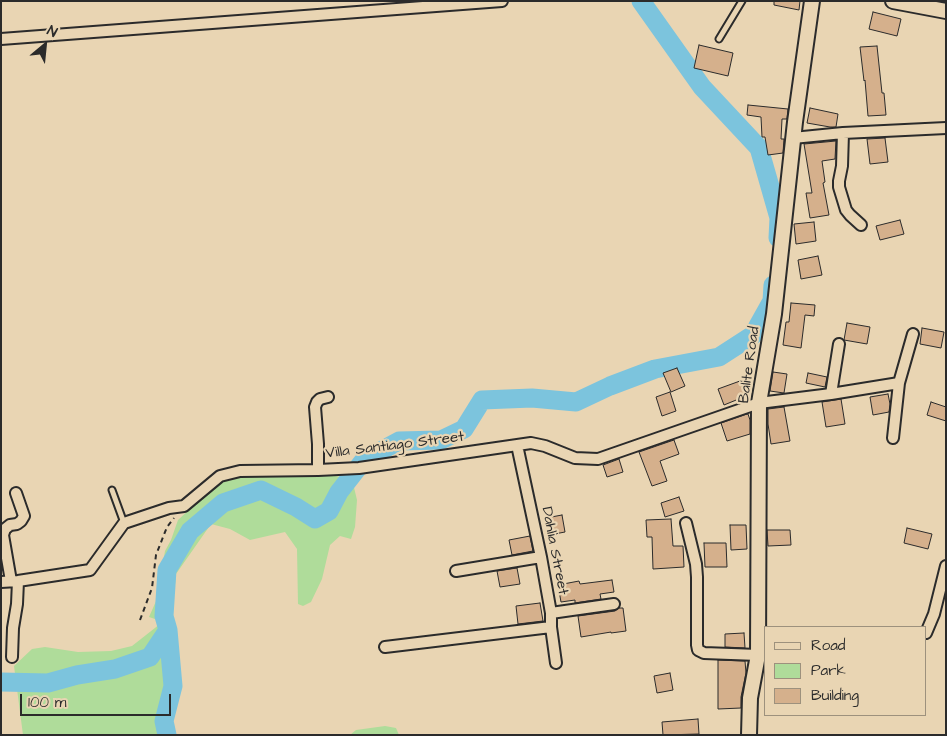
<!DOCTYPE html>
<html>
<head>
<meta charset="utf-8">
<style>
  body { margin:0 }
  #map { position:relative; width:947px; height:736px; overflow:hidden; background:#e9d5b3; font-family:"Architects Daughter",sans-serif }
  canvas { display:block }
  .frame { position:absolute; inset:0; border:2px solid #2b2b2b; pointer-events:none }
  .legend { position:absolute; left:764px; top:626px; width:162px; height:90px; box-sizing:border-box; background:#e9d5b3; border:1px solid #9d917d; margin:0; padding:6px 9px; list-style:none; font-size:15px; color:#2b2b2b }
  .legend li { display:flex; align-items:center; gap:10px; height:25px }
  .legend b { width:25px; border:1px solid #9d917d }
  .north { position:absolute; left:20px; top:20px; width:50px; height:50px; -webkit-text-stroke:4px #e9d5b3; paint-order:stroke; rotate:28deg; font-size:14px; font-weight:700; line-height:20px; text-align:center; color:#2b2b2b }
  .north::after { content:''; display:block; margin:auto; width:18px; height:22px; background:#2b2b2b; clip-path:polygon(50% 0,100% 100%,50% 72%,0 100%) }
  .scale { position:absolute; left:20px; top:694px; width:151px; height:22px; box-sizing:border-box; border:2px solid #2b2b2b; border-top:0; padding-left:6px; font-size:15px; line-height:18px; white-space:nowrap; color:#2b2b2b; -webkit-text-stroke:4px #e9d5b3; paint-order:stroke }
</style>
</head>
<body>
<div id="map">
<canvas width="947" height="736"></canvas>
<div class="frame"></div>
<ul class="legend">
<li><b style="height:6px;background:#e9d5b3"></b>Road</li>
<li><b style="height:14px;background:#afdc9a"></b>Park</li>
<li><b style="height:14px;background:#d5b08c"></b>Building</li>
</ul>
<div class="north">N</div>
<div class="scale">100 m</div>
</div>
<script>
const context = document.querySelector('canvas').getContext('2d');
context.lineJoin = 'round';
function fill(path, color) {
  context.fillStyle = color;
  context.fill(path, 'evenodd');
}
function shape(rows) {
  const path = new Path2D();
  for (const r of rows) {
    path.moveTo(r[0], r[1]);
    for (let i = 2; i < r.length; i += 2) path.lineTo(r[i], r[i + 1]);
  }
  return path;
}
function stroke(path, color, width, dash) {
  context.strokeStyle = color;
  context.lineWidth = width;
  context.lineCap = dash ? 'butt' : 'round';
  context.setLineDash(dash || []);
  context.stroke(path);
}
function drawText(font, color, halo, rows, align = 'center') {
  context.font = font + ' "Architects Daughter",sans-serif';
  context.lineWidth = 4.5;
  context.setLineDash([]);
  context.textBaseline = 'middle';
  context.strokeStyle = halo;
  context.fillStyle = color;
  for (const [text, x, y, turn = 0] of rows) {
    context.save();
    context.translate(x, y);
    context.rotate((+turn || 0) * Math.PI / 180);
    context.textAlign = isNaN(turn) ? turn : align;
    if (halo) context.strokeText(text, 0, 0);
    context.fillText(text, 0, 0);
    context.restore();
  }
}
fill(shape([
  [311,474,325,474,352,479,357,500,355,527,351,539,340,536,330,545,322,579,311,602,303,606,298,604,297,549,285,532,250,540,230,529,211,524,176,574,173,606,170,608,169,612,155,619,149,617,157,599,165,551,171,540,178,520,192,507,223,482,241,477],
  [171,621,179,682,172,719,174,735,23,735,14,666,32,649,45,647,78,652,111,651,132,646,160,624],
  [385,726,396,728,399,735,350,735,356,730]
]), '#afdc9a');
stroke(shape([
  [641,1,702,87,759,148,779,218,778,238],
  [1,682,48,683,77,675,115,669,150,657,168,630],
  [167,735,164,721,173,686,168,630,164,616,167,570,190,531,223,503,261,490,296,507,315,519,329,511,339,492,364,460,399,441,441,440,464,429,482,400,532,398,576,402,610,386,655,369,719,357,753,335,772,301,773,285]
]), '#7cc4dd', 19);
const building = shape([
  [774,1,800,1,799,10,774,5,774,1],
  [873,12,901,19,897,36,869,29,873,12],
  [699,45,733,53,728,76,694,68,699,45],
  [877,46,882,93,884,93,886,115,868,116,865,80,864,81,860,47,877,46],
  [748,105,788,109,787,119,782,119,781,139,784,139,783,153,768,155,765,137,762,137,761,117,747,115,748,105],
  [810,108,838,114,836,127,830,127,807,123,810,108],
  [885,138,888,162,870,164,867,139,885,138],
  [836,141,835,159,822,161,825,182,823,183,829,215,810,218,806,193,812,193,804,144,836,141],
  [900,220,904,234,880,240,876,226,900,220],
  [814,222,816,241,796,244,794,224,814,222],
  [818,256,822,275,801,279,798,260,818,256],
  [791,303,815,305,814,316,805,315,801,348,783,345,786,322,789,322,791,303],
  [847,323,870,327,867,344,844,340,847,323],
  [922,328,944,332,941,348,920,344,922,328],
  [677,368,685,386,671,392,663,373,677,368],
  [773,372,787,374,784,393,770,391,773,372],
  [808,373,827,377,825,387,806,383,808,373],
  [740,381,746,396,724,405,718,389,740,381],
  [670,392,676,411,662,416,656,397,670,392],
  [888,394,890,404,889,412,873,415,870,397,888,394],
  [841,399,845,424,826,427,822,402,841,399],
  [931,402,946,407,946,421,927,415,931,402],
  [784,407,790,441,771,444,768,424,768,409,784,407],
  [747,414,748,414,750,420,750,434,727,441,721,423,747,414],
  [674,440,679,454,660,461,667,481,652,486,639,452,674,440],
  [619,459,623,472,607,477,603,465,619,459],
  [679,497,684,511,665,517,661,503,679,497],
  [562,515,565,532,549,535,546,518,562,515],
  [671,519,673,546,683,546,684,567,653,569,652,537,647,537,646,520,671,519],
  [730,525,746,525,747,549,731,550,730,525],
  [907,528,932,534,928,549,904,543,907,528],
  [767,530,790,530,791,545,768,546,767,530],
  [530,536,533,551,512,555,509,540,530,536],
  [704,543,726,543,727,567,705,567,704,543],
  [517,568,520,584,500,587,497,571,517,568],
  [612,580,614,592,600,594,601,599,575,603,575,600,561,602,558,585,579,581,580,584,612,580],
  [540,603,543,621,518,624,516,606,540,603],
  [619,608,623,608,626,631,611,633,611,632,581,637,578,616,615,611,619,608],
  [744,633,745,648,725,647,725,634,744,633],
  [718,660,745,661,746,673,741,697,741,708,718,709,718,660],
  [670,673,673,690,657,693,654,676,670,673],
  [698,719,699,734,663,735,662,722,698,719]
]);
fill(building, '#d5b08c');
stroke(building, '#2b2b2b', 1);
const lane = shape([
  [719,39,742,1],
  [112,490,124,523]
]);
const street = shape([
  [1,39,502,1],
  [843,133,842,166,839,181,839,187,846,210,850,215,861,225],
  [793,138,843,133,946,128],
  [831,394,839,344],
  [893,438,899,383,913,334],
  [517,445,541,557,551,613,551,627,556,663],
  [318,470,318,444,315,407,317,402,320,399,328,397],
  [686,523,696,564,697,577,697,645,698,650,704,653,758,655],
  [456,571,541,557],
  [11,581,3,535,5,529,10,525,17,524,21,521,24,516,16,493],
  [1,582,18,581,90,570,124,523,169,508,184,506,220,476,240,471,318,470,359,468,531,443,545,446,575,458,598,459,759,403,831,394,899,383],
  [551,613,614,604],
  [926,633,934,614,946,566],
  [385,647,551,627],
  [12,657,13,628,17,604,18,581]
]);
const secondary = shape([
  [893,1,946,11],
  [749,735,750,698,758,655,759,403,774,314,795,122,812,1]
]);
stroke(lane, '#2b2b2b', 9);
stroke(street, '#2b2b2b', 14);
stroke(secondary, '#2b2b2b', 18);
stroke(shape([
  [140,620,152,588,156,555,167,527,174,518]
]), '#2b2b2b', 2, [5, 4]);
stroke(lane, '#e9d5b3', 5);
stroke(street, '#e9d5b3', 10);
stroke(secondary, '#e9d5b3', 14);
drawText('15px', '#2b2b2b', '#e9d5b3', [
  ["Balite Road",750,365,-82],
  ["Villa Santiago Street",395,446,-7],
  ["Dahlia Street",554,551,79]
]);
</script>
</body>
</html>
